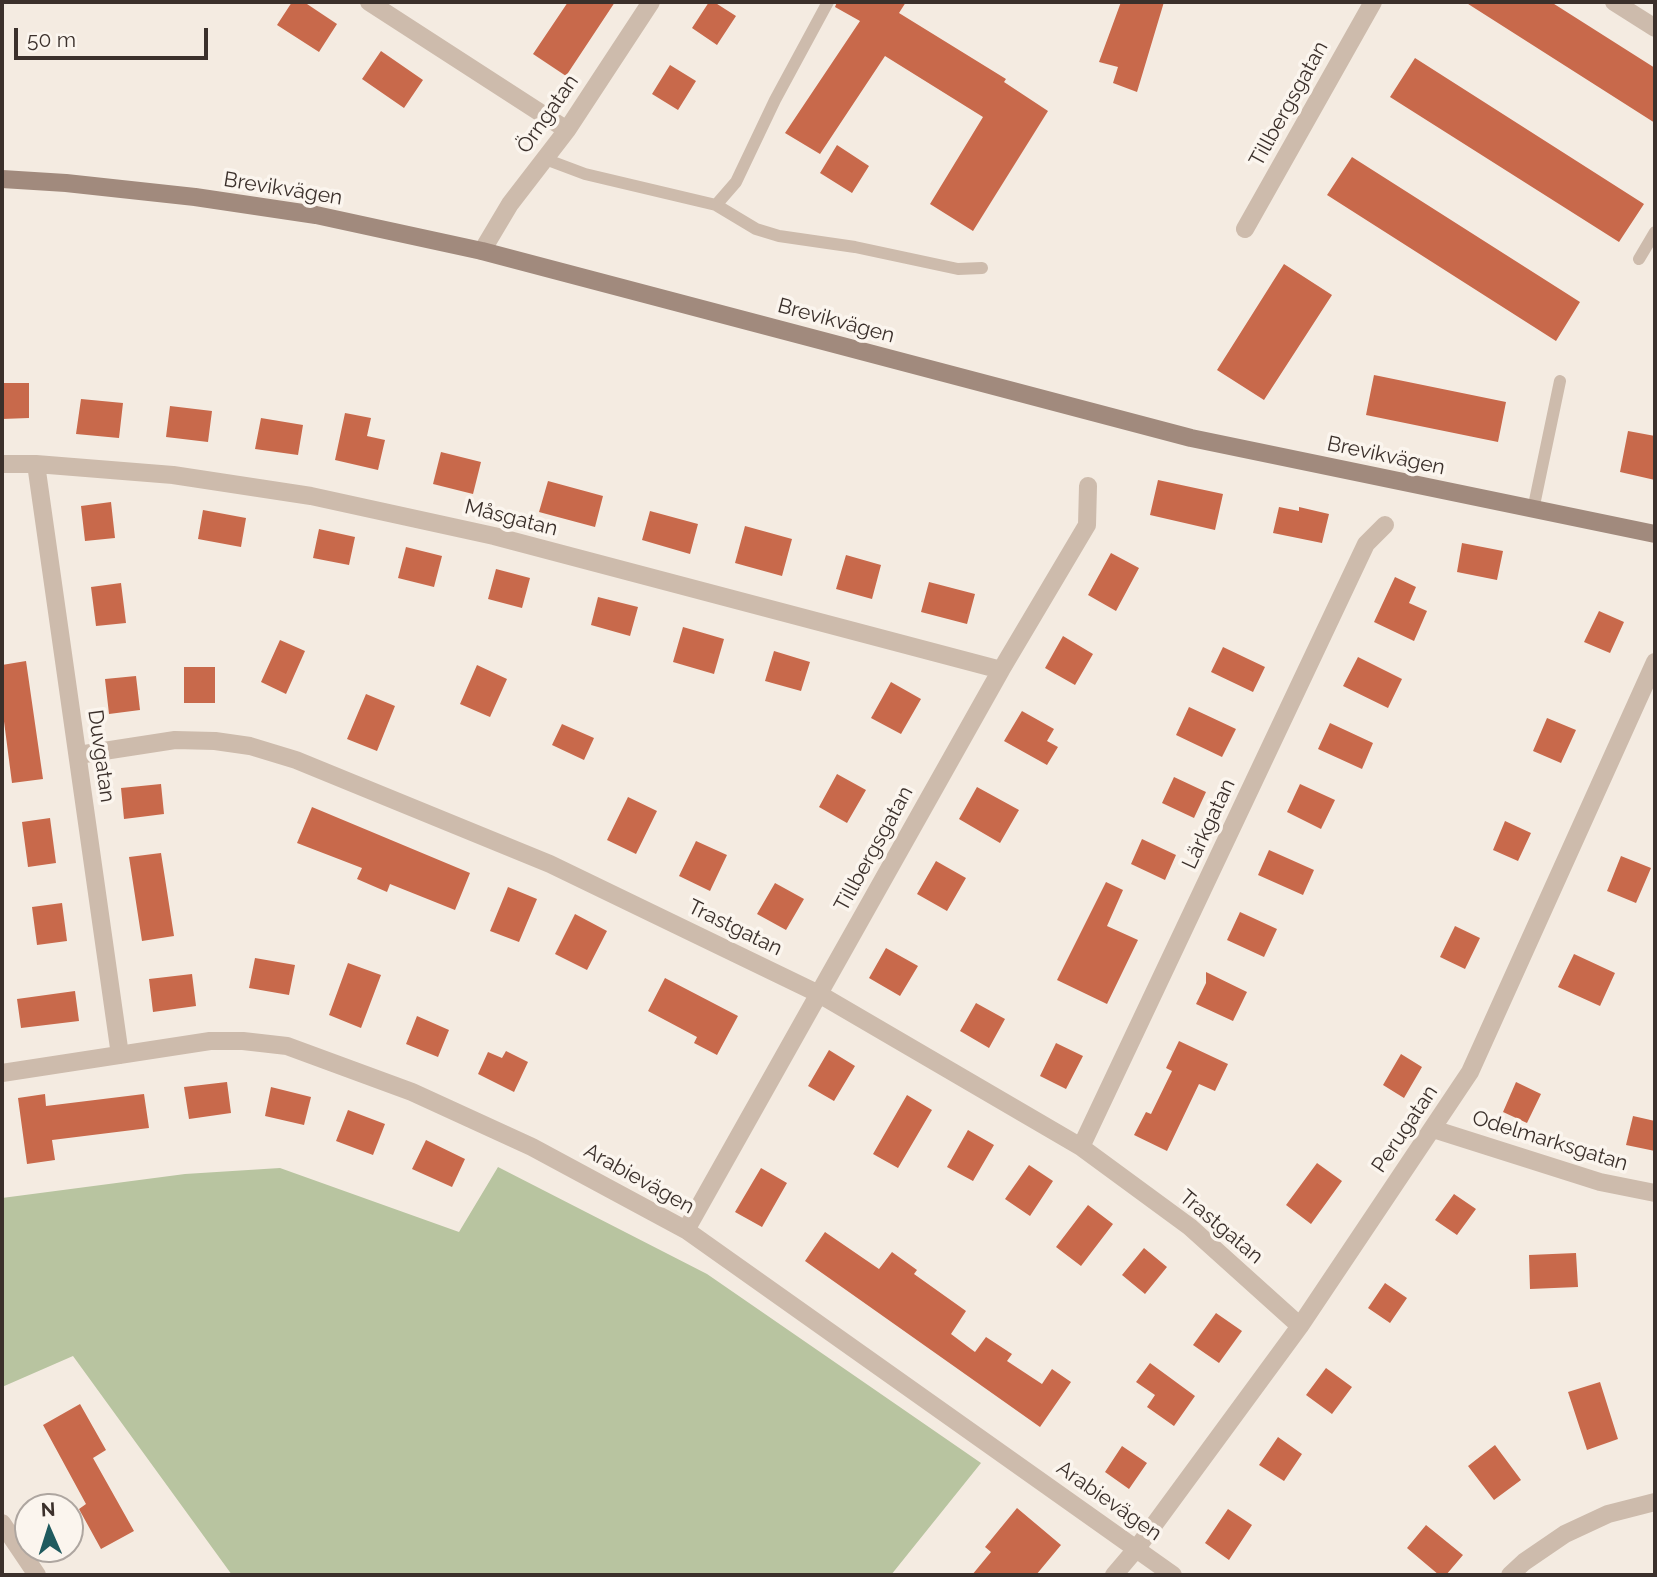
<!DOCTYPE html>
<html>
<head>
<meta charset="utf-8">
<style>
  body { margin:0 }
  #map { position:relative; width:1657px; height:1577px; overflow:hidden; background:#f4ebe1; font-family:Raleway,sans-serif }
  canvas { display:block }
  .frame { position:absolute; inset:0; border:4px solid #3b302b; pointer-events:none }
  .north { position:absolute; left:14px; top:1493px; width:70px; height:70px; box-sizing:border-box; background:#fbf5ee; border:2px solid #aea6a0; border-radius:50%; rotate:357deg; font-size:19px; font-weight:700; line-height:28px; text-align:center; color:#3b302b }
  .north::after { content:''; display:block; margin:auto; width:24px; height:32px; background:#1f5a5e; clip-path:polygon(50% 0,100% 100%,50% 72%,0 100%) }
  .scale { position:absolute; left:14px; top:28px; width:194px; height:32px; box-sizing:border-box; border:4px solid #3b302b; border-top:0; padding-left:9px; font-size:21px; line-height:24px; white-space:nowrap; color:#3b302b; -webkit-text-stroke:5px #fbf5ee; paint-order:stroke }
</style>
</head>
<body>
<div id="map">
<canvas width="1657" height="1577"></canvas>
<div class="frame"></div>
<div class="north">N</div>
<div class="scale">50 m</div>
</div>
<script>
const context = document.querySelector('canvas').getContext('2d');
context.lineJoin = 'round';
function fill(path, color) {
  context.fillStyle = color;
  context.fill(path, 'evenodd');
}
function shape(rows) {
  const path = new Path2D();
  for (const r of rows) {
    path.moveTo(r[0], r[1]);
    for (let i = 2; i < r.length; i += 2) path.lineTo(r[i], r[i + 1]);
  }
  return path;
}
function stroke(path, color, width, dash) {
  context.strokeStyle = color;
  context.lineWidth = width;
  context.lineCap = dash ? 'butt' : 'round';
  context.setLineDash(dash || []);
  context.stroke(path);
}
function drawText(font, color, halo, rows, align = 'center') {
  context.font = font + ' Raleway,sans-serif';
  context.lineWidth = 7;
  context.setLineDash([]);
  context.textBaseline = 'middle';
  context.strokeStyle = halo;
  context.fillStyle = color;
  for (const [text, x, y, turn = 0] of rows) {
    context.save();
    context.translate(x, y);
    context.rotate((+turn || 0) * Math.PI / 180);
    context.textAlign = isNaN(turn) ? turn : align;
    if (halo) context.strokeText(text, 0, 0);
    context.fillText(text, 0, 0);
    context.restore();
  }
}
fill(shape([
  [498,1167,707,1274,981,1463,891,1575,232,1575,73,1356,2,1387,2,1198,185,1174,280,1168,459,1232]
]), '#b8c4a0');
fill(shape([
  [292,2,304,2,337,24,319,52,277,25],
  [568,2,615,2,566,76,533,54],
  [709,2,714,2,736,16,717,45,692,28],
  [837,2,906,2,899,13,1006,79,1004,82,1048,111,973,231,930,204,983,117,885,56,820,154,785,133,860,21,835,7],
  [1121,2,1164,2,1137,92,1113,83,1118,67,1099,62],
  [1465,2,1551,2,1655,68,1655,123],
  [381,51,423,80,404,108,362,79],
  [1415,58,1644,204,1619,242,1390,97],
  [670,65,696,81,678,110,652,94],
  [837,145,869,166,852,193,820,173],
  [1352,157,1580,302,1556,341,1327,195],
  [1284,264,1332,295,1264,400,1217,370],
  [1374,375,1506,402,1498,442,1366,415],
  [2,383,29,383,29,418,2,419],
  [81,399,123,403,119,438,76,434],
  [170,406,212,411,208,442,166,437],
  [345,413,371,418,367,436,385,440,378,470,335,460],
  [261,418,303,425,298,455,255,449],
  [1628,431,1655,436,1655,480,1620,472],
  [441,452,481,462,473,494,433,484],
  [1158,480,1223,494,1215,530,1150,515],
  [548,481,603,496,595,527,539,512],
  [111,502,115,538,85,541,81,506],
  [1279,507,1299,511,1299,507,1329,514,1322,543,1273,533],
  [203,510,246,518,241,547,198,539],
  [650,511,698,524,690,554,642,540],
  [745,526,792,539,782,576,735,563],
  [319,529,355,537,349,565,313,558],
  [1462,543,1503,551,1497,580,1457,572],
  [406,547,442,556,434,587,398,578],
  [1111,553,1139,568,1116,611,1088,595],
  [846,555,881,565,872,599,836,589],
  [496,569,530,578,522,608,488,599],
  [1395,577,1416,587,1409,603,1427,611,1414,641,1374,622],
  [929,582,975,594,967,624,921,612],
  [121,583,126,623,96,626,91,587],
  [598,597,638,607,630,636,591,625],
  [1599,611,1624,622,1610,653,1584,642],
  [683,627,724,639,714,674,673,662],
  [1063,636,1093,654,1075,685,1045,668],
  [280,640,305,651,286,694,261,682],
  [1223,647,1265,667,1253,692,1211,672],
  [774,651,810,662,801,691,765,681],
  [1358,657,1402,679,1388,708,1343,686],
  [26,661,43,779,12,783,2,706,2,665],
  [477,665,507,679,490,717,460,704],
  [184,667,215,667,215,703,184,703],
  [136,676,140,710,109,714,105,679],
  [891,682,921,699,901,734,871,718],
  [366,694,395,706,377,751,347,739],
  [1189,707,1236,729,1222,757,1176,735],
  [1022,711,1054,729,1047,741,1058,747,1047,765,1004,741],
  [1547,718,1576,730,1561,763,1533,751],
  [1330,723,1373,743,1362,769,1318,749],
  [562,724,594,738,584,760,552,745],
  [837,774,866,790,847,823,819,807],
  [1174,777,1206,792,1194,818,1162,803],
  [161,784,164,814,124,819,121,788],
  [1300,784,1335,800,1321,829,1287,812],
  [977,787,1019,810,1000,843,959,819],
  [628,797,657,811,636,854,607,840],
  [312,807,470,873,455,910,390,884,387,892,357,879,362,868,297,843],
  [50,818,56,863,28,867,22,822],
  [1505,821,1531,833,1518,861,1493,850],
  [1142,839,1176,855,1165,880,1131,864],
  [696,841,727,855,710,891,679,876],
  [1269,850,1314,870,1303,895,1258,875],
  [161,853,174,936,142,941,129,857],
  [1621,856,1651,868,1636,903,1607,891],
  [936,861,966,878,947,911,917,894],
  [1106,882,1123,890,1107,926,1138,940,1107,1004,1057,980],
  [775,883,804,899,786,930,757,914],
  [508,887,537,899,519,942,490,931],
  [62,903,67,941,37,945,32,907],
  [1240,912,1277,929,1264,957,1227,940],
  [575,914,607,931,587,970,555,954],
  [1455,926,1480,938,1465,969,1440,957],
  [886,948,918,966,900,996,869,978],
  [1574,954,1615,973,1600,1006,1558,987],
  [255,958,295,965,289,995,249,988],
  [348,963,381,975,361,1028,329,1015],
  [1206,972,1247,992,1233,1021,1196,1004,1206,983],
  [192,974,196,1006,153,1012,149,979],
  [665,978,738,1016,717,1055,694,1043,697,1037,648,1011],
  [75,991,79,1021,21,1028,17,999],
  [976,1003,1005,1019,989,1048,960,1031],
  [417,1016,449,1030,438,1057,406,1044],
  [1179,1041,1228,1064,1215,1091,1199,1084,1167,1151,1134,1135,1146,1112,1151,1114,1172,1071,1166,1068],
  [1056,1043,1083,1056,1066,1089,1040,1076],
  [829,1050,855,1066,834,1101,808,1086],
  [506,1051,528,1062,514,1092,478,1074,488,1052,502,1058],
  [1401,1054,1422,1067,1404,1098,1383,1085],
  [227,1082,231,1113,189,1119,184,1087],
  [1516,1082,1541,1094,1527,1123,1503,1112],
  [271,1087,311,1097,304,1125,265,1116],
  [45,1094,46,1106,144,1094,149,1128,52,1140,55,1160,27,1164,18,1098],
  [907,1095,932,1110,898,1168,873,1154],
  [348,1110,385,1124,373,1155,336,1141],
  [1633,1116,1655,1121,1655,1151,1626,1145],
  [968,1130,994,1145,973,1181,947,1167],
  [426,1140,465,1159,452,1187,412,1169],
  [1317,1163,1342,1181,1311,1224,1286,1205],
  [1029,1165,1053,1181,1030,1216,1005,1199],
  [761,1168,787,1183,762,1227,735,1212],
  [1454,1194,1476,1209,1457,1235,1435,1220],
  [1088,1205,1113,1224,1081,1266,1056,1247],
  [825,1232,879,1269,892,1252,917,1270,914,1274,966,1311,951,1334,975,1352,986,1337,1012,1354,1007,1361,1042,1384,1052,1369,1071,1382,1040,1427,805,1261],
  [1144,1248,1167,1267,1145,1294,1122,1275],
  [1576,1253,1578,1287,1530,1289,1529,1255],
  [1385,1283,1407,1298,1390,1323,1368,1308],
  [1216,1313,1242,1331,1219,1363,1193,1345],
  [1150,1363,1195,1396,1174,1426,1147,1407,1155,1395,1136,1382],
  [1326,1368,1352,1387,1332,1414,1306,1395],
  [1600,1382,1618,1439,1587,1450,1568,1392],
  [80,1404,106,1450,93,1458,134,1531,101,1549,79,1509,86,1504,43,1425],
  [1278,1437,1302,1454,1284,1481,1259,1465],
  [1495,1445,1521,1480,1494,1500,1468,1466],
  [1122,1446,1147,1463,1129,1489,1105,1472],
  [1017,1508,1061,1545,1036,1575,972,1575,991,1552,985,1547],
  [1228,1509,1252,1525,1229,1560,1205,1543],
  [1426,1525,1463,1555,1446,1575,1439,1575,1407,1548]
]), '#c8694b');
stroke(shape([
  [828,2,775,100,736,182,716,205,756,229,779,236,855,247,958,269,982,268],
  [545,159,585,174,716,205],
  [1639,259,1655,232],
  [1533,510,1560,381]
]), '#cdbbac', 12);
stroke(shape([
  [369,2,567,130],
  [1614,2,1655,28],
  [1245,229,1373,2],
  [482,251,510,204,567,130,651,2],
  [2,464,36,464,173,475,311,496,494,536,1001,670],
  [36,464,120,1055],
  [78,755,175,740,215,741,250,746,296,760,550,864,819,994,1081,1147,1190,1227,1300,1326],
  [2,1073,210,1041,243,1041,287,1046,412,1092,532,1147,686,1230,1173,1575],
  [1433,1129,1600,1182,1655,1193],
  [1081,1147,1366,544,1385,525],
  [686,1230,1001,670,1087,525,1088,486],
  [2,1523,37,1575],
  [1114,1575,1137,1548,1300,1326,1470,1072,1655,662],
  [1510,1575,1524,1562,1565,1534,1608,1514,1655,1502]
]), '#cdbbac', 18);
stroke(shape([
  [2,179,66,183,195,197,316,215,482,251,1191,438,1655,534]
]), '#a18a7d', 18);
drawText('21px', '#3b302b', '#fbf5ee', [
  ["Tillbergsgatan",1289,104,-61],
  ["Örngatan",548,114,-55],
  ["Brevikvägen",283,189,9],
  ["Brevikvägen",836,321,15],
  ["Brevikvägen",1386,456,12],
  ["Måsgatan",511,518,14],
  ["Duvgatan",101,756,82],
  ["Lärkgatan",1209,824,-65],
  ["Tillbergsgatan",874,849,-61],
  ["Trastgatan",735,928,26],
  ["Perugatan",1405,1129,-56],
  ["Odelmarksgatan",1550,1141,17],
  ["Arabievägen",639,1179,29],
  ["Trastgatan",1221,1227,40],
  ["Arabievägen",1109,1501,35]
]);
</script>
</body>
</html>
